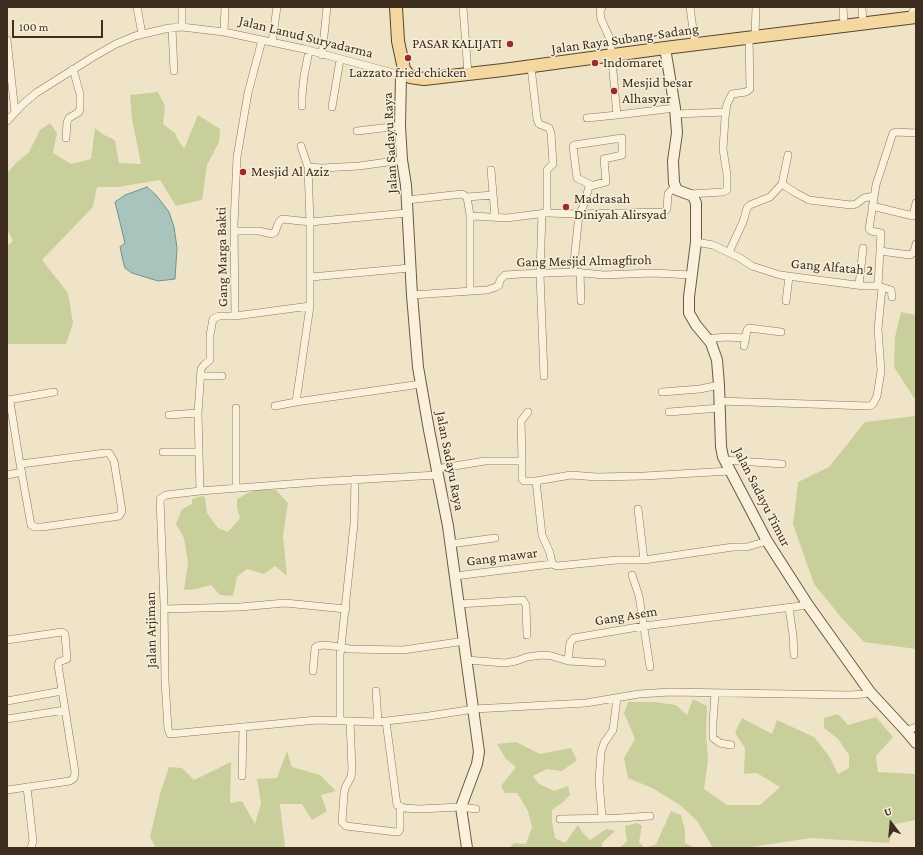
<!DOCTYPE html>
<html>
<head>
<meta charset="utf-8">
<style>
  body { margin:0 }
  #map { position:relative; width:923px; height:855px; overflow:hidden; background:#f0e4c8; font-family:"Crimson Pro",serif }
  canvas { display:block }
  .frame { position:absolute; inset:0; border:8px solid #3d2e20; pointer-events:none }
  .north { position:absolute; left:871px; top:803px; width:40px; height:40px; -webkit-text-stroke:3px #f7eed8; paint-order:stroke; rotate:344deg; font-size:11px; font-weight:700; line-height:16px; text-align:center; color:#3d2e20 }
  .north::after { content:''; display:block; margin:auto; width:14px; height:18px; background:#3d2e20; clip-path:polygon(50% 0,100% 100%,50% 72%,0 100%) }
  .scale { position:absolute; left:12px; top:20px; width:91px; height:18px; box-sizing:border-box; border:2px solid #3d2e20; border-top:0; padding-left:5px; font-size:12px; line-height:14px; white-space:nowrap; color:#3d2e20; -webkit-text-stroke:3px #f7eed8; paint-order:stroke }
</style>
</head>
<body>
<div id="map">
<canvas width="923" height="855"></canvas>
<div class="frame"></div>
<div class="north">U</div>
<div class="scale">100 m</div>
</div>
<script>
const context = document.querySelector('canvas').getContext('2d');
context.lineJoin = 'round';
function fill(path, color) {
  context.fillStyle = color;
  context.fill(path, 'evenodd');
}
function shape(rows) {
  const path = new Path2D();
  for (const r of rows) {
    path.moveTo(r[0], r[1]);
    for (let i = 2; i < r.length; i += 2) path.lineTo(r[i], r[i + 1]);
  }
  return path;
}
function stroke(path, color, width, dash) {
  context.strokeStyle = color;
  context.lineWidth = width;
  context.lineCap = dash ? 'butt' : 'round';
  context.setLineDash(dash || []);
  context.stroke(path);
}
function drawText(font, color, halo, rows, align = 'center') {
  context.font = font + ' "Crimson Pro",serif';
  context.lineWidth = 3;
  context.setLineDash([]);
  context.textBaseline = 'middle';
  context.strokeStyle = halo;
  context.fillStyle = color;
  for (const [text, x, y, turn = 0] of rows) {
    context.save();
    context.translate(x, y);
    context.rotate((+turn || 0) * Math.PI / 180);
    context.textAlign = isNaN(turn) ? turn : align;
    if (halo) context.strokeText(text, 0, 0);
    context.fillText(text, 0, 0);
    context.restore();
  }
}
fill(shape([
  [158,92,165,106,163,124,175,133,177,138,184,149,198,115,220,129,219,142,207,165,202,200,176,206,160,180,118,187,97,187,93,207,42,260,68,293,73,323,66,344,7,344,7,246,13,241,7,230,7,173,16,163,29,152,40,130,50,123,57,133,53,153,71,164,91,159,95,128,102,134,115,140,119,163,141,164,132,119,130,95],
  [901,312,916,315,916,401,894,367,895,337],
  [916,416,916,649,864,642,840,616,814,584,793,524,798,482,829,467,865,422],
  [256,490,276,490,288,503,283,536,287,576,275,566,264,574,247,569,237,577,233,596,220,595,211,585,196,589,184,590,188,563,184,538,176,524,182,509,192,504,192,499,202,496,205,497,207,513,218,528,228,532,240,518,237,508,237,499,248,493],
  [693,699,707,706,706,733,708,761,704,789,727,805,760,805,780,787,757,773,744,774,745,748,735,733,742,718,772,734,777,720,814,737,829,756,838,774,849,768,849,755,838,739,824,728,824,718,838,714,848,725,876,717,893,737,876,756,878,772,916,774,916,820,895,824,889,843,811,838,745,848,713,848,697,821,680,805,652,788,628,778,624,758,635,739,624,713,628,702,655,702,676,705,687,715],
  [516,742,540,754,571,748,577,760,562,771,547,769,533,776,539,784,554,791,568,786,570,795,563,802,552,810,552,822,555,838,565,843,578,825,582,832,590,840,606,829,615,831,602,843,602,848,509,848,514,843,526,844,532,827,528,811,517,793,505,793,501,786,516,767,506,759,497,744],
  [287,751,292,767,320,775,336,791,321,795,327,811,312,820,302,804,280,804,285,848,156,848,150,837,160,794,169,767,182,768,194,780,231,762,230,803,242,801,255,824,261,803,257,779,277,778],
  [671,811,681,815,685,830,685,843,695,848,619,848,627,841,625,826,637,823,642,826,639,842,645,848,656,844]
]), '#c9cf9b');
const water = shape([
  [147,187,156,195,169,212,174,227,177,248,175,279,158,281,132,273,125,268,123,261,120,247,125,243,115,202,125,195,147,187]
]);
fill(water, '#a9c4bc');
stroke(water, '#6f938a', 1);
const street = shape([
  [137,7,142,34],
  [463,7,468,74],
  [602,7,600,11,601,19,610,39,617,115,675,108],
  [690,7,695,44],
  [843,7,844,26],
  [862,7,863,24],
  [909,18,916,7],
  [182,27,182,7],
  [172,28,174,71],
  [224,32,225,7],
  [755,36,756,7],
  [7,40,15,112],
  [262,40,248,93,237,157,234,224,235,316,310,306,310,222,407,213],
  [272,42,277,7],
  [322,55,327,7],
  [531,67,537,119,539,124,549,128,551,133,553,164,547,170,547,213,579,214,573,272],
  [302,106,302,96,304,76,309,51],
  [332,107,340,60],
  [676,114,726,112],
  [587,118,617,115],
  [7,121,23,104,36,93,93,57,116,44,135,36,169,28,182,27,224,32,304,49,401,75],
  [357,131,400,126],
  [66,138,67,122,69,118,79,112,80,108,80,94,73,69],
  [301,146,308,167],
  [491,170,495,217],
  [782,184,796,193,809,200,851,205,856,204,864,198,874,196],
  [690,194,723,192,727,190,727,175,723,149,725,118,727,104,732,94,746,92,750,89,749,37],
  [467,197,493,195],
  [407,200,462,194,467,197,470,215,472,216,507,218,546,213],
  [872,206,913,216,916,203],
  [542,213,540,274,544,376],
  [579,214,583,207,589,187,594,185,606,182,604,159,622,155,622,138,574,145,573,147,577,178,591,185],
  [579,214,664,212,667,209,668,194,675,186],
  [470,215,470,291],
  [234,231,259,231,272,234,275,232,279,222,282,219,310,222,308,167,322,168,359,166,402,160],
  [696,242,713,245,740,258,752,266,780,275,864,286,878,286,881,233,871,231,869,229,876,185,893,133,896,132,916,133],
  [880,251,910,255,914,252,916,244],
  [729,252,743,222,747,208,750,205,770,197,782,184,788,155],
  [580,272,581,301],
  [311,277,410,268],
  [859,285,863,248],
  [878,286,891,290,892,297],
  [412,295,487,290,496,287,499,285,500,280,505,275,521,274,573,272,604,275,652,273,692,275],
  [786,301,789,277],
  [708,339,725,337,746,338],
  [744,346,747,330,749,328,781,332],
  [201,376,222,376],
  [662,392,700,389,719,385],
  [7,400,10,402,19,458,31,525,35,527,42,527,113,517,119,516,122,511,114,461,109,453,105,453,21,464],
  [8,400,54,392],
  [719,401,869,406,873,404,877,396,881,371,878,329,882,288],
  [296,402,421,384],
  [275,406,296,402,310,306],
  [669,412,720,408],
  [169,415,198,413],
  [163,452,199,452],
  [724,460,782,464],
  [522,461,521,421,528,412],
  [436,469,485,461,522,461,522,479,524,481,536,481],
  [730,471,644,476,597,477,571,475,536,481,542,535,550,553,552,564,557,566,617,560,644,560,733,547,747,547,767,541],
  [7,475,22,472],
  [437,475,316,482,200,491,166,495,160,499,164,604,165,681,168,729,170,734,317,720,378,722,429,716,474,709,586,703,639,694,670,692,850,695,864,694,870,692],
  [355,479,354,524,341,647,349,649,403,650,465,641],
  [236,488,236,408],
  [200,491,198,413,201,369,204,365,210,360,210,335,213,319,219,316,235,316],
  [638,509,644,560],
  [450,544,495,538],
  [632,575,639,596,650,667],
  [455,576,552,564],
  [459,604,523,600,526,605,527,635],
  [789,608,793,635,794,655],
  [164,609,240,607,285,603,346,609],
  [7,640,62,632,65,634,67,659,59,662,58,665,75,772,74,778,70,781,7,790],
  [467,660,505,663,516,661,527,657,543,655,552,656,568,661,570,643,574,638,644,626,808,605],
  [568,661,602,663],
  [313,671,315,648,317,646,324,645,341,647,340,655,340,721],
  [376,691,378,722],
  [715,693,713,723,713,738,720,743,731,745],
  [7,701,62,691],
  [7,719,65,710],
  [350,721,352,769,351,777,345,788,344,794,342,822,346,826,396,832,398,832,400,829,400,807],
  [386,721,397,805,404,808,419,809,461,807,476,809],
  [906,731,916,727],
  [242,776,243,727],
  [27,787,33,841,31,848],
  [602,817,599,780,601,752,604,743,613,730,617,698],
  [560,819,620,818,650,816]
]);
const secondary = shape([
  [665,48,675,108,677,133,673,161,674,183,677,190,693,196,696,203,696,242,689,297,689,313,696,325,711,343,717,360,719,385,721,447,723,457,767,541,808,605,870,692,906,731,916,743],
  [410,77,401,75,400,126,402,160,406,185,412,295,418,367,429,430,448,526,479,752,477,764,461,807,467,848]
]);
const primary = shape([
  [396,7,398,41,404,69,410,77,424,79,503,70,665,48,916,17]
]);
stroke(street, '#8d765c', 8);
stroke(secondary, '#6f573f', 12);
stroke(primary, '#5b4430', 14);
stroke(street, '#faf1dc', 7);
stroke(secondary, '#faf1dc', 10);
stroke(primary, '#f3d9a0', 12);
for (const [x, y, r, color] of [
  [510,44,4,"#9e2a2b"],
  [408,58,4,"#9e2a2b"],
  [595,63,4,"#9e2a2b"],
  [614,91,4,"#9e2a2b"],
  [243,172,4,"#9e2a2b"],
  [566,207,4,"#9e2a2b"]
]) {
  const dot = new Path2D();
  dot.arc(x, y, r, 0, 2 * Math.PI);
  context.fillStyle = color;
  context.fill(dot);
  stroke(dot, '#f7eed8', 1.5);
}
drawText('14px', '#3d2e20', '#f7eed8', [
  ["Jalan Lanud Suryadarma",306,37,14],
  ["Jalan Raya Subang-Sadang",625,39,-8],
  ["Jalan Sadayu Raya",390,143,-93],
  ["Gang Marga Bakti",222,257,-91],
  ["Gang Mesjid Almagfiroh",584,261,-1],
  ["Gang Alfatah 2",832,267,5],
  ["Jalan Sadayu Raya",450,461,79],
  ["Jalan Sadayu Timur",762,497,63],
  ["Gang mawar",502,557,-7],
  ["Gang Asem",626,616,-9],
  ["Jalan Arjiman",151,630,-91]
]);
drawText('14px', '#3d2e20', '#f7eed8', [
  ["PASAR KALIJATI",502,44,"right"],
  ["Indomaret",603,63],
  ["Lazzato fried chicken",408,73,"center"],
  ["Mesjid besar",622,83],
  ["Alhasyar",622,99],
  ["Mesjid Al Aziz",251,172],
  ["Madrasah",574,199],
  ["Diniyah Alirsyad",574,215]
], 'left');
</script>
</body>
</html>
